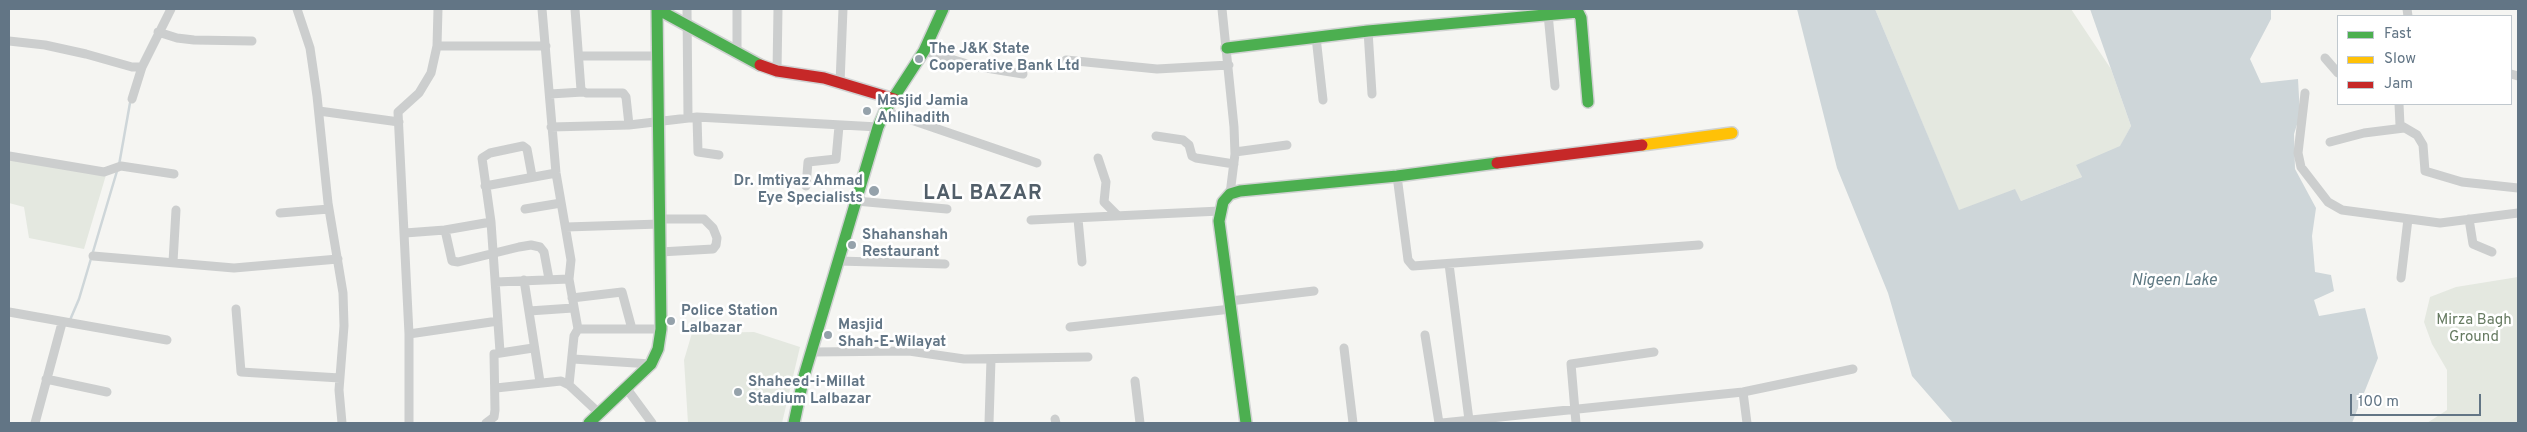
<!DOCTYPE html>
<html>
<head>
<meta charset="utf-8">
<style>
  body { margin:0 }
  #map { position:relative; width:2527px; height:432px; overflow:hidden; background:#f5f5f2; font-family:Overpass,sans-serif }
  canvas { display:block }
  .frame { position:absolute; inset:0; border:10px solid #627585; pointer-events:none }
  .legend { position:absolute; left:2337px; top:15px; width:175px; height:90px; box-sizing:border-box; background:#fff; border:1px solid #c0c8ce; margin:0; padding:6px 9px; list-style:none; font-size:15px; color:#627585 }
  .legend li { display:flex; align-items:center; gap:10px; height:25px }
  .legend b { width:25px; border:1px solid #c0c8ce }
  .scale { position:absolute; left:2350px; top:394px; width:131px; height:22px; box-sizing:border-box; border:2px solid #627585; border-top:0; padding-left:6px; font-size:15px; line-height:18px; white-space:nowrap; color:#627585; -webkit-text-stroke:4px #fff; paint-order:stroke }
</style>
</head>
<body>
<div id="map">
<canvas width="2527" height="432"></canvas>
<div class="frame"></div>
<ul class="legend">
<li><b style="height:6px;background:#4caf50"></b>Fast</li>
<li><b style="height:6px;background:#ffc107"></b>Slow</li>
<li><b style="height:6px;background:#c62828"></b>Jam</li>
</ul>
<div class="scale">100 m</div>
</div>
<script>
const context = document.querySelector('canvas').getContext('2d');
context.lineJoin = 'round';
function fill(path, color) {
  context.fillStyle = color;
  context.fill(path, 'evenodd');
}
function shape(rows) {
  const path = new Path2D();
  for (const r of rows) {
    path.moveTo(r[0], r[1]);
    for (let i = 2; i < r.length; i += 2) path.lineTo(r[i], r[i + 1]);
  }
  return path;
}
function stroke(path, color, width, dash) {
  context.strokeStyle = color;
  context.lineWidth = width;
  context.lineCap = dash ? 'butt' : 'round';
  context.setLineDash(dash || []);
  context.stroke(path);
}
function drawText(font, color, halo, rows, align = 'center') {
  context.font = font + ' Overpass,sans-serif';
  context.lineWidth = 5;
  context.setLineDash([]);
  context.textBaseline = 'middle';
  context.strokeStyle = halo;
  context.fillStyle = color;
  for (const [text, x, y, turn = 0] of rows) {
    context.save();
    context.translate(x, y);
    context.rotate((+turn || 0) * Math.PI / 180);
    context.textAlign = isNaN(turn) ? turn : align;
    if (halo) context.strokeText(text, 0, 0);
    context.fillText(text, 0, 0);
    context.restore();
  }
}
fill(shape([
  [1875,9,2071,9,2111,69,2131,126,2120,147,2077,165,2082,177,2021,201,2015,190,1959,211],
  [9,160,106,175,84,249,29,238,24,207,9,203],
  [2518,277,2518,423,2427,423,2447,410,2447,370,2432,344,2424,322,2430,297,2456,287],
  [754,332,800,347,782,423,688,423,684,360,692,333]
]), '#e4e8e0');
fill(shape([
  [1797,9,1875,9,1959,210,2015,189,2021,201,2082,177,2076,165,2120,146,2131,126,2090,9,2271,9,2271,19,2250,59,2261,83,2298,79,2300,115,2294,134,2295,169,2316,208,2312,236,2315,272,2331,275,2334,291,2314,300,2319,316,2365,308,2378,358,2352,423,1953,423,1912,376,1888,293,1837,168]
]), '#ced6d9');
stroke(shape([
  [119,165,130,103],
  [70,320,79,299,117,171]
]), '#ced6d9', 2.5);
const fast = shape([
  [1227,48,1368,31,1578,12,1581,18,1588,102],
  [589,423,651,364,658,349,661,329,657,9,760,65],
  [794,423,804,376,878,127,885,111,924,51,943,9],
  [1246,423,1219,221,1223,202,1230,194,1240,191,1397,176,1497,163]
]);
const slow = shape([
  [1642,145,1732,133]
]);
const jam = shape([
  [760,65,777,71,824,78,894,99],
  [1497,163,1642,145]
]);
stroke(fast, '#d0d2d2', 14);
stroke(slow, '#d0d2d2', 14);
stroke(jam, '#d0d2d2', 14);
stroke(shape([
  [297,9,310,48,317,96,328,203,343,293,344,326,339,390,342,423],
  [542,9,556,173,571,260,569,279,578,329],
  [575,9,581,90,586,93,623,93,626,97,629,125],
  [687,9,688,117],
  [737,9,737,53],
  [1222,9,1234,127,1235,154,1230,194],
  [2407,9,2408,16],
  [1548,14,1555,86],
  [1368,31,1372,94],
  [158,32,177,38,194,40,252,41],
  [1316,37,1323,100],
  [9,41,45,45,86,54,132,67,142,67],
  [437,46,546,46],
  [924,51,974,66,1023,74],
  [579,56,656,56],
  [2325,58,2338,73],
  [1066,60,1157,69,1229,65],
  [777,71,778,9],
  [2511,74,2518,76],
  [840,83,843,9],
  [2305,93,2298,153,2301,167,2328,202,2342,210,2440,223,2518,213],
  [550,94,583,92],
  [132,99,142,67,171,9],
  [2399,104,2400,125,2417,135,2423,145,2425,171,2462,182,2518,188],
  [319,111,399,122],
  [885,111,1037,163],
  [697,117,698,152,719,155],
  [551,127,629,125,697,117,878,127],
  [1156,136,1183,140,1189,145,1192,156,1196,158,1234,164],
  [2330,142,2364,133,2404,128],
  [1235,152,1287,145],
  [9,156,104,172,121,166,174,174],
  [1098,158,1106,182,1104,202,1118,216],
  [1397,176,1408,260,1413,266,1699,245],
  [485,186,556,173],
  [806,186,808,162,836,159,839,126],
  [856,201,947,209],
  [525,209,561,203],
  [280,213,329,209],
  [659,219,704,219,713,228,717,238,716,245,713,249,660,252],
  [1078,219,1082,262],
  [2469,219,2473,244,2492,252],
  [1031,220,1220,211],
  [566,227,660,224],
  [445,230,452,261,458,262,519,247,531,245,540,247,544,252,549,279],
  [405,233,445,230,491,222],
  [93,256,234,268,338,259],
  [838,261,945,264],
  [173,262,176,210],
  [1449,264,1469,420],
  [2401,278,2408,219],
  [524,280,540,382],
  [496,282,569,279],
  [572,298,622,292,632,329],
  [1230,301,1314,291],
  [236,309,241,372,340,378],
  [529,311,573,308],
  [9,312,167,340],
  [1070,327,1231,309],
  [409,334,498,321],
  [1425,335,1439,423],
  [1344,348,1353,423],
  [500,352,491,222,482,158,490,153,523,146,527,149,532,176],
  [813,352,909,351,964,359,1088,357],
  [573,359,651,364],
  [46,379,107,392],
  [1135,381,1140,423],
  [569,385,574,336,578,329,661,329],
  [496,388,561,381,569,385,599,413],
  [627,389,652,423],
  [1743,392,1747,423],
  [1055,419,1056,423],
  [35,423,62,323],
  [409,423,409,334,398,112,419,93,431,73,437,46,438,9],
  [486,423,494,417,495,410,494,354,533,348],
  [989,423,991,359],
  [1442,423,1743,392,1853,369],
  [1576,423,1571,364,1654,352]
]), '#cccece', 9);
stroke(fast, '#4caf50', 11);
stroke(slow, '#ffc107', 11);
stroke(jam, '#c62828', 11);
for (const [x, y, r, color] of [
  [919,59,5,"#95a2ab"],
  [867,111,5,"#95a2ab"],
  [874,191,6,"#95a2ab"],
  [852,245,5,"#95a2ab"],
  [671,321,5,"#95a2ab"],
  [828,335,5,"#95a2ab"],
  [738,392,5,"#95a2ab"]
]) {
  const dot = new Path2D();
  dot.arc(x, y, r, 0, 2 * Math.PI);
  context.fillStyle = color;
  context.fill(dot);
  stroke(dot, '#fff', 2);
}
drawText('bold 15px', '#627585', '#fff', [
  ["The J&K State",929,50],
  ["Cooperative Bank Ltd",929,67],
  ["Masjid Jamia",877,102],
  ["Ahlihadith",877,119],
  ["Dr. Imtiyaz Ahmad",863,182,"right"],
  ["Eye Specialists",863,199,"right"],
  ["Shahanshah",862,236],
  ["Restaurant",862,253],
  ["Police Station",681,312],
  ["Lalbazar",681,329],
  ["Masjid",838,326],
  ["Shah-E-Wilayat",838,343],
  ["Shaheed-i-Millat",748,383],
  ["Stadium Lalbazar",748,400]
], 'left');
drawText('15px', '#677b62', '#fff', [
  ["Mirza Bagh",2474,321],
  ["Ground",2474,338]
]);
drawText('italic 16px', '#5e7882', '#fff', [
  ["Nigeen Lake",2174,282]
]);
context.letterSpacing = '1px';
drawText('bold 20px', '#515e69', '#fff', [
  ["LAL BAZAR",983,195]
]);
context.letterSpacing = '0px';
</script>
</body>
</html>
